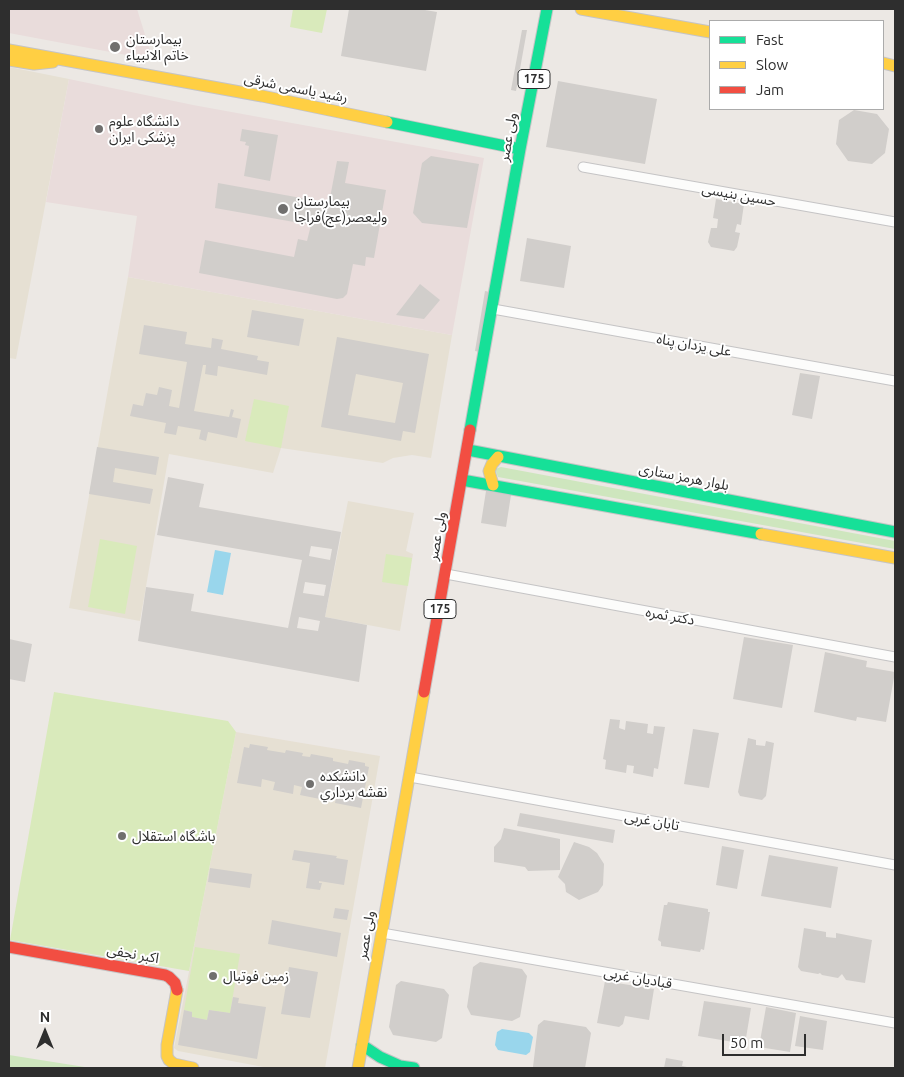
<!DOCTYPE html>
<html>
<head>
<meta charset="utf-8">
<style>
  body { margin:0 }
  #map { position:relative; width:904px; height:1077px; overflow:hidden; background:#ece8e4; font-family:Ubuntu,sans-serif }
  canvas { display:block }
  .frame { position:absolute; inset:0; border:10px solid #2e2e2e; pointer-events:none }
  .legend { position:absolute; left:709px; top:20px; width:175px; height:90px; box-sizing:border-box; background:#fff; border:1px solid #ababab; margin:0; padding:6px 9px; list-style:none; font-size:15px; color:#2e2e2e }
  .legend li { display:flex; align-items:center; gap:10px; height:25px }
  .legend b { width:25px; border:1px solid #ababab }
  .north { position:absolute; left:20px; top:1007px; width:50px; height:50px; -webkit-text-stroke:4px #fff; paint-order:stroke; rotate:0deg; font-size:14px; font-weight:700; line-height:20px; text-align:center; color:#2e2e2e }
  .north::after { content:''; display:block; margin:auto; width:18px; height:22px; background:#2e2e2e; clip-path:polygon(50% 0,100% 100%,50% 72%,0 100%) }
  .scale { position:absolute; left:722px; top:1034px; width:84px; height:22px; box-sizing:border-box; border:2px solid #2e2e2e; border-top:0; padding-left:6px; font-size:15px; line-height:18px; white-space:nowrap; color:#2e2e2e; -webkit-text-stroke:4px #fff; paint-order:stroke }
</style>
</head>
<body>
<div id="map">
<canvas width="904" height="1077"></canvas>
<div class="frame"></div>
<ul class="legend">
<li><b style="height:6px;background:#16e098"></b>Fast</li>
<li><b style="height:6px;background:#ffcf43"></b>Slow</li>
<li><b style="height:6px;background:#f24e42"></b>Jam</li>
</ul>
<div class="north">N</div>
<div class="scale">50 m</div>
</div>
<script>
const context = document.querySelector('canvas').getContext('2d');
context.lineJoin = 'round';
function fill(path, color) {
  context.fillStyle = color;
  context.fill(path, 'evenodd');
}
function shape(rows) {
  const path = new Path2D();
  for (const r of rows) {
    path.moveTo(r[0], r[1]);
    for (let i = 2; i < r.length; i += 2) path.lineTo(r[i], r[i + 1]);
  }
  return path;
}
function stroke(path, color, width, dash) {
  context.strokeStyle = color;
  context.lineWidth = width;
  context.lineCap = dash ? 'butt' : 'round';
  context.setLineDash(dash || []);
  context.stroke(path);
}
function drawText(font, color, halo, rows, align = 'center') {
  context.font = font + ' Ubuntu,"Noto Sans Arabic",sans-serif';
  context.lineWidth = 4;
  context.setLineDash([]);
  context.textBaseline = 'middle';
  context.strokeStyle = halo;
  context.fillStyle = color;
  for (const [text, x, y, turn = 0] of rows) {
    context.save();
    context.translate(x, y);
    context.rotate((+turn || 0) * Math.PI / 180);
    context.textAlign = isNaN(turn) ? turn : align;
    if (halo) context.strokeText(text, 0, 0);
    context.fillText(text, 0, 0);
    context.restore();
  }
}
fill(shape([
  [9,67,69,79,16,359,9,358],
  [128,277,452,335,431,458,412,455,393,458,383,463,281,448,273,473,169,454,140,621,69,608],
  [348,501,414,513,406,551,413,554,400,631,325,617],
  [236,732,380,756,325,1068,269,1068,178,1051,174,1048]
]), '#e6e0d3');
fill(shape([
  [9,9,137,9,153,60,9,33],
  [69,79,193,105,484,158,452,335,128,277,137,216,46,202]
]), '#e9dcdb');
fill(shape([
  [501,467,895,541,895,549,498,477,495,469],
  [9,1055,91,1068,9,1068]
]), '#cee6be');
fill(shape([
  [293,9,327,9,322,33,290,27],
  [254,399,289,406,281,448,245,441],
  [100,539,137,546,125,614,88,607],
  [386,554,412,558,408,586,382,582],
  [54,692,228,721,236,732,189,971,10,940],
  [195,947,240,954,230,1013,209,1010,207,1020,192,1017,192,1012,184,1010]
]), '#d9eabb');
fill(shape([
  [215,550,231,553,223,595,207,592],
  [502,1029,529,1033,533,1037,530,1052,526,1055,498,1050,495,1045,497,1032]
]), '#99d6ec');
fill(shape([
  [349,9,419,9,437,12,426,71,341,56],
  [522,30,527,30,516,91,511,90],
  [558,81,657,99,645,164,546,147],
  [854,110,877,114,889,129,885,153,872,164,848,161,836,144,839,120],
  [242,129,278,135,270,181,244,176,249,146,245,145,246,142,240,141],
  [431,156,479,164,467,228,422,223,413,213,422,163],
  [337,161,349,162,345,183,386,190,374,258,366,257,365,266,353,264,347,294,343,298,337,299,199,273,205,240,294,257,298,239,307,241,311,225,215,208,218,183,329,203],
  [716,199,744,204,741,225,737,224,735,232,740,233,737,247,734,251,711,247,708,242,711,228,717,228,718,219,713,218],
  [527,238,571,246,564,288,520,281],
  [420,284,440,300,424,319,396,315],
  [485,291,490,292,480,352,475,351],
  [252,310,304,319,299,346,247,337],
  [144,325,187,332,185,344,211,348,212,338,223,340,221,349,258,356,257,360,269,362,267,375,218,366,217,376,205,374,206,365,203,365,194,411,229,417,231,409,234,410,232,417,241,419,237,438,208,432,206,441,199,439,201,430,178,426,176,435,164,433,166,423,130,416,133,404,143,406,146,393,157,395,159,387,172,390,169,406,179,408,187,362,139,354],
  [337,337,429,354,415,433,403,431,401,441,321,427],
  [356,374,403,383,395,423,348,415],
  [800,373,820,376,812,419,792,415],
  [97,447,159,457,156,475,115,468,113,482,153,489,150,504,89,494],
  [168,477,204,484,199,507,341,532,325,617,367,625,359,682,138,641,146,587,194,594,191,611,288,628,302,560,157,535],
  [311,546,332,549,330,560,309,556],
  [305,582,326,585,324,596,303,593],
  [299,617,320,621,318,631,297,628],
  [486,491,511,495,506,527,481,523],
  [744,637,793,645,782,708,733,699],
  [9,639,32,644,25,682,9,679],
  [825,652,867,661,866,667,895,672,886,722,857,717,856,721,814,712],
  [610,719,620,720,619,728,625,730,626,721,648,724,647,733,653,734,654,726,665,727,658,769,654,768,653,777,633,773,634,766,627,765,626,773,605,769,606,760,603,759],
  [693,729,719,733,709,788,684,784],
  [748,738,756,740,756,745,765,746,766,741,774,743,766,796,762,800,740,796,738,792],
  [250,744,268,747,267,750,285,753,286,750,303,753,302,756,310,757,311,754,333,758,333,761,348,764,349,760,365,763,365,766,369,767,361,808,335,803,337,793,327,792,325,800,300,795,302,787,294,785,293,794,273,790,275,782,262,779,261,787,237,783,244,747,249,748],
  [520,813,615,830,613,843,517,826],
  [504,828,560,839,560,870,528,871,525,867,494,862,494,847,501,839],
  [574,842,589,847,597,853,604,864,603,885,598,892,579,900,566,892,565,884,558,877],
  [722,846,744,850,737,889,716,885],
  [294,850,337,856,336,858,348,860,344,885,319,881,319,883,322,883,320,890,306,888,310,863,292,860],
  [769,855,838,867,831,908,761,896],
  [210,868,252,874,250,888,208,882],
  [668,902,708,909,708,912,710,912,704,950,701,949,700,952,661,946,661,942,658,940,664,905,667,905],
  [335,908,349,910,347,920,333,918],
  [272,920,341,933,337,957,268,944],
  [804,928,826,932,826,937,836,938,836,933,872,940,865,983,846,980,842,974,838,978,822,975,820,973,818,974,801,971,798,967],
  [480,962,522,969,527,976,520,1017,512,1021,471,1015,467,1007,473,967],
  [289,967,318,972,310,1018,281,1014],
  [401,981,444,989,449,995,442,1038,436,1042,393,1035,389,1027,396,985],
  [605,981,654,989,649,1020,625,1016,623,1024,619,1027,597,1023],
  [233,997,239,998,238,1003,266,1007,257,1059,178,1045,184,1010,192,1012,192,1017,207,1020,209,1010,230,1013],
  [704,1001,751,1008,745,1044,698,1036],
  [766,1007,796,1013,790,1052,759,1047],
  [800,1016,827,1021,823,1050,795,1046],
  [544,1020,586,1027,591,1033,585,1068,533,1068,533,1067,538,1025],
  [666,1058,683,1061,682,1066,687,1067,687,1068,664,1068]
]), '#d1cecb');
const street = shape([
  [583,167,895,222],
  [493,309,895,381],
  [446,574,895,657],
  [410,777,895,865],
  [382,933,895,1023]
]);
const fast = shape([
  [387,122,520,149],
  [470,430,520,149,547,9],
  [468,450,895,532],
  [462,480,761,534],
  [362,1045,380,1057,400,1066,414,1068]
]);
const slow = shape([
  [581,9,710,32],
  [9,50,262,96,387,122],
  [9,60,34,64,53,62],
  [883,63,895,66],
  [493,485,489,471,492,464,498,457],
  [761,534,895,558],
  [177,990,167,1045,167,1056,169,1060,174,1064,193,1068],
  [358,1068,424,692]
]);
const jam = shape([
  [424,692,470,430],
  [9,947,165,975,169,977,175,983,177,990]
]);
stroke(street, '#c5c4c5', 11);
stroke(fast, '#c5c4c5', 13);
stroke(slow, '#c5c4c5', 13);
stroke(jam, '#c5c4c5', 13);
stroke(street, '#fcfcfb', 9);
stroke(fast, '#16e098', 11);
stroke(slow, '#ffcf43', 11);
stroke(jam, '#f24e42', 11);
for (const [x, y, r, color] of [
  [115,47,6,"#706f6e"],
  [99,129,5,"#706f6e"],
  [283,209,6,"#706f6e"],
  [310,784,5,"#706f6e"],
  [122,836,5,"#706f6e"],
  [213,976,5,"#706f6e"]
]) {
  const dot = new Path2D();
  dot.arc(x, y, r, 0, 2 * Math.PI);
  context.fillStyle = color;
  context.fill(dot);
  stroke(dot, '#fff', 2);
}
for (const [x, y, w] of [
  [534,79,32],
  [440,609,32]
]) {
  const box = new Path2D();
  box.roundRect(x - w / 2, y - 9.5, w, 19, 4);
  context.fillStyle = '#fff';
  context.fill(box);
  stroke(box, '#2e2e2e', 1);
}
drawText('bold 12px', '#2e2e2e', null, [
  ["175",534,79],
  ["175",440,609]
]);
drawText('14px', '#2e2e2e', '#fff', [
  ["بیمارستان",126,39],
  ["خاتم الانبیاء",126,55],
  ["دانشگاه علوم",109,121],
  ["پزشکی ایران",109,137],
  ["بیمارستان",294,201],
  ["ولیعصر(عج)فراجا",294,217],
  ["دانشكده",320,776],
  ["نقشه برداري",320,792],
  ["باشگاه استقلال",132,836],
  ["زمین فوتبال",223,976]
], 'left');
drawText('14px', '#2e2e2e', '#fff', [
  ["رشید یاسمی شرقی",296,88,11],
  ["ولی عصر",508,137,-80],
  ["حسین بنیسی",739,195,10],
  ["علی یزدان پناه",694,345,10],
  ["بلوار هرمز ستاری",684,477,11],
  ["ولی عصر",437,536,-80],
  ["دکتر ثمره",670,616,10],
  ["تابان غربی",652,821,10],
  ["ولی عصر",366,935,-80],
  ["اکبر نجفی",133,954,10],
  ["قبادیان غربی",638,978,10]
]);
</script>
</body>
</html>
